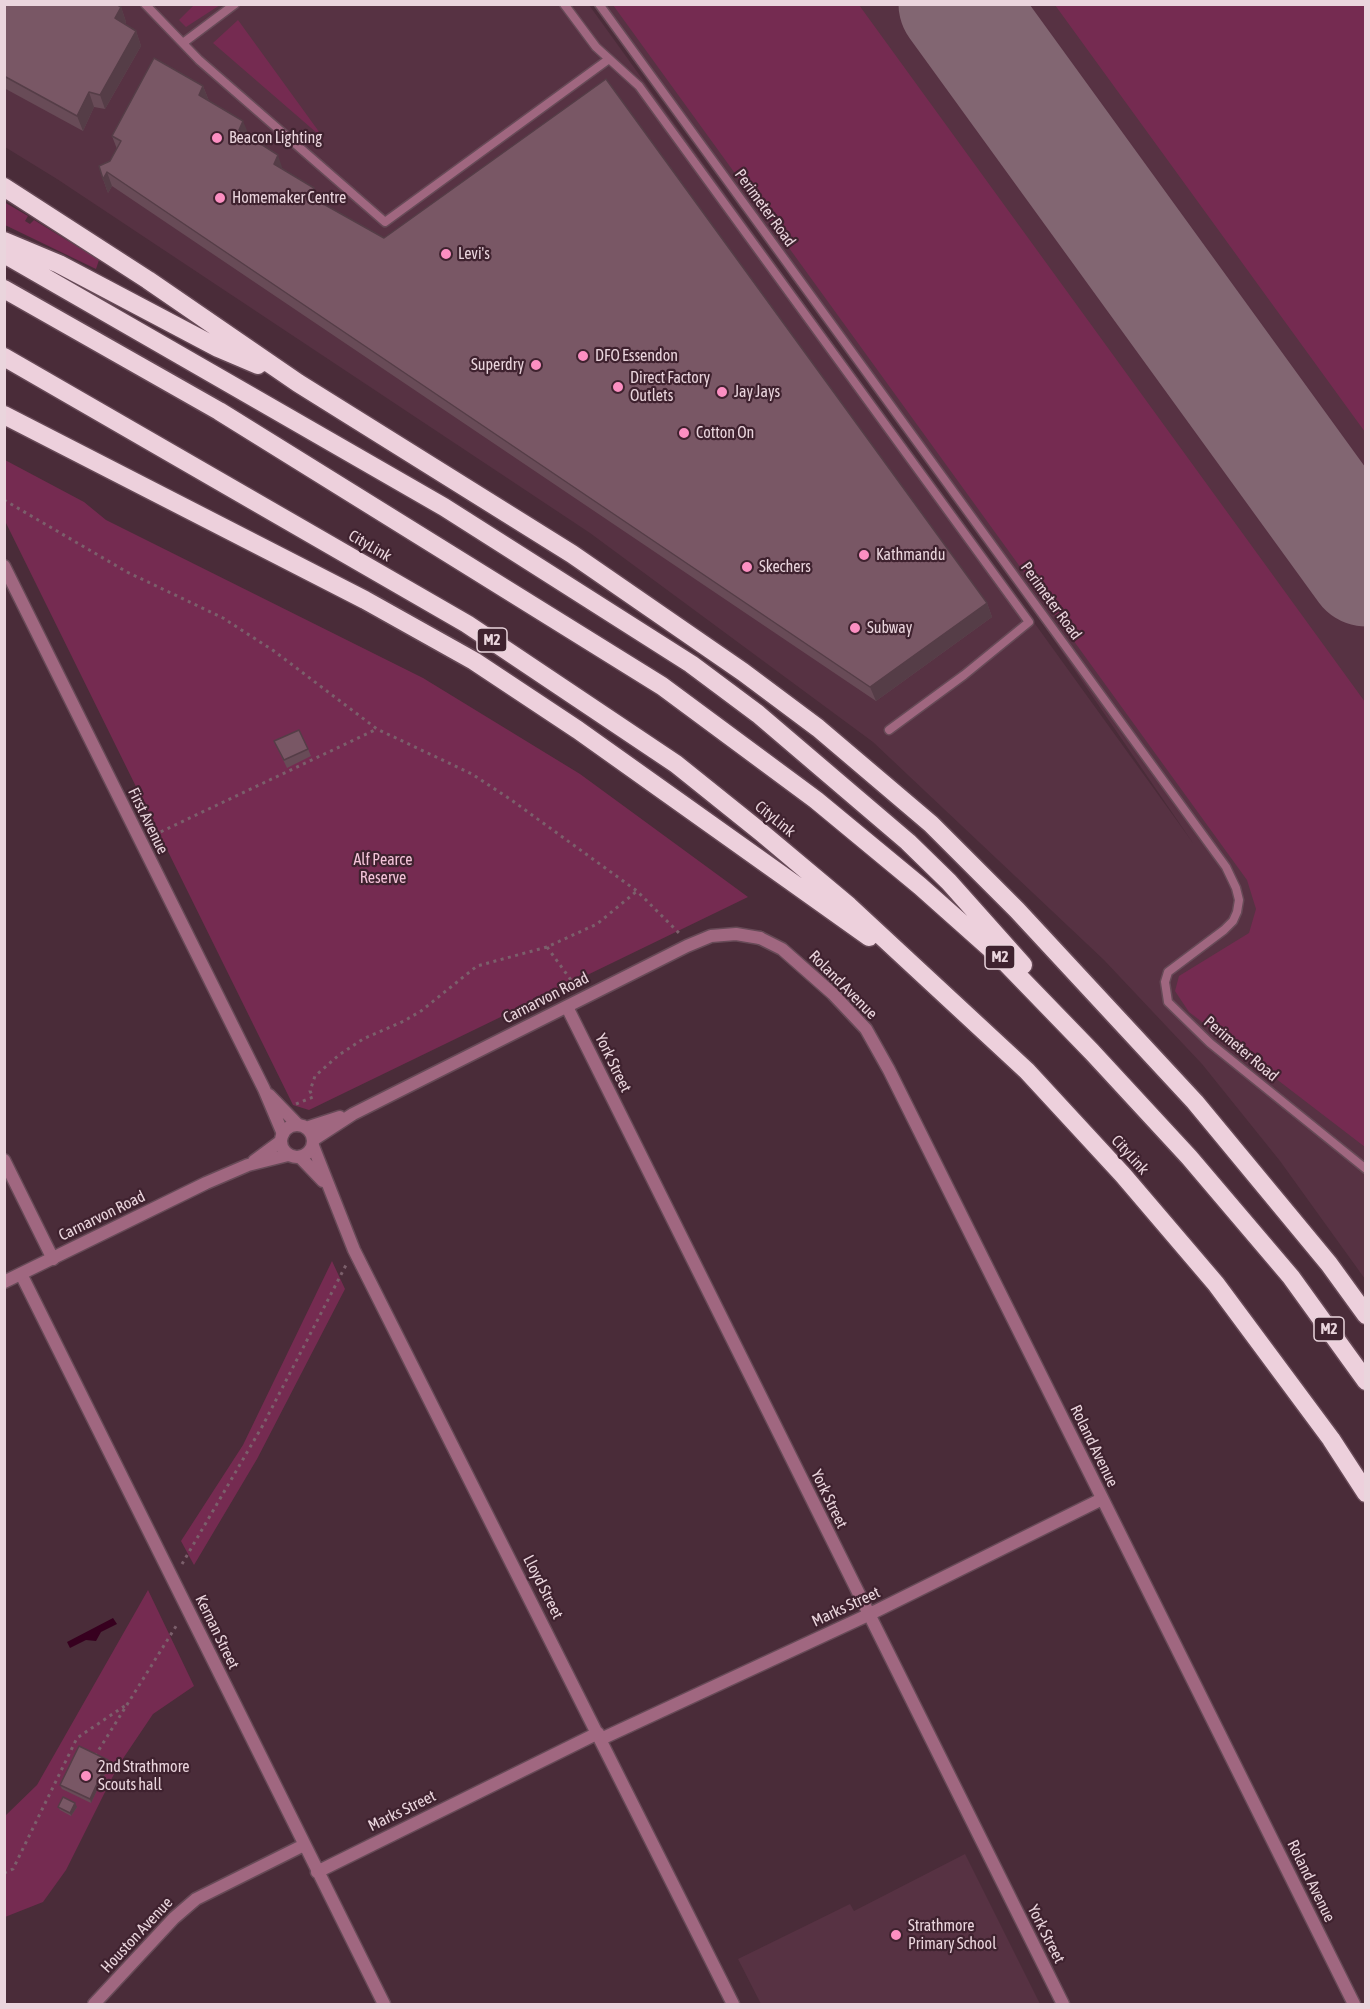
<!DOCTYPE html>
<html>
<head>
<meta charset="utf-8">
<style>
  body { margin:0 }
  #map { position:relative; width:1370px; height:2009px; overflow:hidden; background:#4a2c39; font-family:"Asap Condensed",sans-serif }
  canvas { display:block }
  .frame { position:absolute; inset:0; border:6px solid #ead5dd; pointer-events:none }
</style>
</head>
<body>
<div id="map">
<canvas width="1370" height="2009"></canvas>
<div class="frame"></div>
</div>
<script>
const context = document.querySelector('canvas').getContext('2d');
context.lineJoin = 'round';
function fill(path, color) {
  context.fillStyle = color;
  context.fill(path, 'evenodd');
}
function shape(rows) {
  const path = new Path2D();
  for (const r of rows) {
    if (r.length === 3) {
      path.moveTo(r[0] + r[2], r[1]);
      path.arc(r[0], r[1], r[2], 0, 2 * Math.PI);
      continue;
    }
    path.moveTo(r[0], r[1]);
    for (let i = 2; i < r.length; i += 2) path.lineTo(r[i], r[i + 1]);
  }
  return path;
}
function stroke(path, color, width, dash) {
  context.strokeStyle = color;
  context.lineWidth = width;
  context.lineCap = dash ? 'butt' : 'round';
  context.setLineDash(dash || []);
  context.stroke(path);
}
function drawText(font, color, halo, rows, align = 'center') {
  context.font = font + ' "Asap Condensed",sans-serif';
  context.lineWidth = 4.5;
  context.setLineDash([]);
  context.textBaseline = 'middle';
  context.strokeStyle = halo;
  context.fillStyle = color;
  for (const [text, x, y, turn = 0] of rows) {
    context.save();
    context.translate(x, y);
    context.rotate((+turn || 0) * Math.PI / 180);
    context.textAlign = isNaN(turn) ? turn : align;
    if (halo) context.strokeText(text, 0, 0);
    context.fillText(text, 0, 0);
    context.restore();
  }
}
fill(shape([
  [4,5,589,5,1193,843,1038,617,594,5,1365,5,1365,1279,1280,1161,1202,1064,1104,960,873,742,590,533,57,179,5,147],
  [965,1854,1040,2004,761,2004,738,1959,850,1904,854,1911]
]), '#573243');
fill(shape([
  [195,4,220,4,220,5,186,27,179,20],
  [613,5,859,5,1365,702,1365,1147,1189,1012,1175,991,1179,976,1249,933,1256,909,1247,880],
  [1055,5,1365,5,1365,432],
  [238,20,325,140,213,43],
  [4,202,28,216,25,221,30,224,34,220,99,260,96,269,5,225],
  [5,460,84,502,106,520,423,678,580,774,748,897,309,1110,293,1105,5,521],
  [332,1261,345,1289,257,1459,194,1565,181,1541,243,1445],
  [148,1590,194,1686,153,1714,118,1766,66,1870,43,1902,5,1917,5,1816,37,1785]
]), '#752b51');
fill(shape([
  [113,1618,117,1624,101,1632,96,1641,86,1640,70,1648,67,1642]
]), '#37001f');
stroke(shape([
  [957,4,1366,568]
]), '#826672', 117);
const service = shape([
  [145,4,199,60,385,222,609,59],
  [564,4,596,47,639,86,1029,622,964,675,889,730],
  [599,4,1226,867,1236,888,1239,900,1237,912,1233,921,1224,930,1168,972,1165,982,1168,1002,1210,1043,1366,1169],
  [183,43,235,4]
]);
const minor = shape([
  [4,566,264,1089,283,1134],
  [760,938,782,949,833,994,866,1029,889,1070,1354,2004],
  [567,1007,1063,2004],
  [269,1095,298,1125],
  [313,1146,354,1250,733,2004],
  [300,1157,323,1181],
  [4,1160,53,1259],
  [21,1274,384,2004],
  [601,1739,868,1615,1102,1499],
  [317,1872,598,1733],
  [94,2004,174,1918,196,1899,304,1845]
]);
const tertiary = shape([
  [297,1141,16],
  [306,1128,340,1117],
  [313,1140,353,1114,687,946,711,936,736,934,760,938],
  [254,1161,281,1141],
  [4,1282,206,1183,248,1165,288,1155]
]);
const motorway = shape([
  [4,187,148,280,298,383,572,554,743,672,818,728,931,824,1017,910,1195,1102,1329,1264,1366,1315],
  [4,241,59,264,218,348,258,365],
  [4,254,444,507,691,664,758,714,908,842,949,882,1023,965],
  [4,289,219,411,662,686,816,800,920,886,1002,959,1092,1052,1189,1157,1291,1277,1366,1381],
  [4,357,467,624,676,764,762,833,849,906,1027,1071,1123,1175,1216,1284,1331,1439,1366,1493],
  [4,415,365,600,474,661,578,730,869,937]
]);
stroke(service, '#674a57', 11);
stroke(minor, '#674a57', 15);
stroke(tertiary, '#674a57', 15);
stroke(motorway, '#674a57', 21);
stroke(shape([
  [4,500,127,572,223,618,274,651,377,729,472,774,510,799,637,891,680,934],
  [154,835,377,729],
  [547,947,576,987],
  [296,1104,313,1097,310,1091,315,1076,339,1055,363,1039,404,1021,421,1011,477,966,547,947,597,924,637,891],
  [182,1564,263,1425,346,1265],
  [95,1756,178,1623],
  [4,1873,13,1869,77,1738,126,1705]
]), '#7b5f6b', 3, [3, 4.5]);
stroke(service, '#a06780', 8);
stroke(minor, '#a06780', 12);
stroke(tertiary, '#a06780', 12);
stroke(motorway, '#edd0dc', 18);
fill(shape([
  [4,4,121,7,126,22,125,24,136,31,141,46,105,109,94,107,83,131,4,88],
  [203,86,209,101,249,135,248,136,283,169,319,202,987,603,992,617,876,701,112,186,108,193,103,179,110,161,117,149,112,136],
  [274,741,308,749,311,756,287,768],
  [108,1760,110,1763,91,1803,62,1789,60,1785],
  [58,1807,77,1807,71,1816,60,1810]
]), '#684b57');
fill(shape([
  [121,7,126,22,120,33,115,18],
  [136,31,141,46,105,109,100,95],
  [203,86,209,101,199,95],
  [89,92,94,107,83,131,77,116],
  [243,121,249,135,244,145,239,130],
  [278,155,283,170,274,164],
  [107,172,112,186,108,193,103,179],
  [314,188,319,202,311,197],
  [987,603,992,617,876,701,870,687],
  [108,1760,110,1763,91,1803,90,1799],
  [75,1803,77,1807,71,1816,70,1813]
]), '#553d47');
const building = shape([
  [4,4,116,4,121,7,115,18,136,31,100,95,89,92,77,116,4,76,4,4],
  [154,58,203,86,199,95,243,121,239,130,278,155,274,164,314,188,311,197,384,238,606,79,987,603,870,687,107,172,103,179,99,166,110,161,121,141,112,136,154,58],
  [299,730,308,749,284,760,274,741,299,730],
  [79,1746,108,1760,90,1799,60,1785,79,1746],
  [63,1797,75,1803,70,1813,58,1807,63,1797]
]);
fill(building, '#795765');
stroke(building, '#553d47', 1.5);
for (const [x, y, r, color] of [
  [217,138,6,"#fc8fc2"],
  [220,198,6,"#fc8fc2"],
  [446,254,6,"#fc8fc2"],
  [583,356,6,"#fc8fc2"],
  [536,365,6,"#fc8fc2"],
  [618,387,6,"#fc8fc2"],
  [722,392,6,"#fc8fc2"],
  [684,433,6,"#fc8fc2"],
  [864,555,6,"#fc8fc2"],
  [747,567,6,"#fc8fc2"],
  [855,628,6,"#fc8fc2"],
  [86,1776,6,"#fc8fc2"],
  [896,1935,6,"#fc8fc2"]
]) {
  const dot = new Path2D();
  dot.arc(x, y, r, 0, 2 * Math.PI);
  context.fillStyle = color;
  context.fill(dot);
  stroke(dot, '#3f222f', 2);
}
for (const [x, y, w] of [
  [492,640,30],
  [1000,957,30],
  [1329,1329,30]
]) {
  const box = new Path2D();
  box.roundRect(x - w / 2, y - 12, w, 24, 4.5);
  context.fillStyle = '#3f222f';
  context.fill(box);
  stroke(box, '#ead5dd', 1.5);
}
drawText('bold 15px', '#ead5dd', null, [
  ["M2",492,640],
  ["M2",1000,957],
  ["M2",1329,1329]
]);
drawText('16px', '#ead5dd', '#3f222f', [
  ["Beacon Lighting",229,138],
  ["Homemaker Centre",232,198],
  ["Levi's",458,254],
  ["DFO Essendon",595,356],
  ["Superdry",524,365,"right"],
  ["Direct Factory",630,378],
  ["Outlets",630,396],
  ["Jay Jays",734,392],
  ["Cotton On",696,433],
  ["Kathmandu",876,555],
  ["Skechers",759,567],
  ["Subway",867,628],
  ["2nd Strathmore",98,1767],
  ["Scouts hall",98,1785],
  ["Strathmore",908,1926],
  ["Primary School",908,1944]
], 'left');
drawText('16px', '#ead5dd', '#3f222f', [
  ["Perimeter Road",765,208,54],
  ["CityLink",370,546,30],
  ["Perimeter Road",1051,601,54],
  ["CityLink",775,819,39],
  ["First Avenue",148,821,64],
  ["Roland Avenue",843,985,45],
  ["Carnarvon Road",546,998,-27],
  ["Perimeter Road",1241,1049,40],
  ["York Street",613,1063,64],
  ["CityLink",1130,1155,48],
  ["Carnarvon Road",102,1216,-26],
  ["Roland Avenue",1094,1446,64],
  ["York Street",829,1499,64],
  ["Lloyd Street",543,1587,63],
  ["Marks Street",846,1607,-25],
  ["Kernan Street",217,1632,64],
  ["Marks Street",402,1811,-26],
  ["Roland Avenue",1311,1881,64],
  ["York Street",1046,1934,63],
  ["Houston Avenue",137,1935,-47]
]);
drawText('16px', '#f3c3d8', '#3f222f', [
  ["Alf Pearce",383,860],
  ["Reserve",383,878]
]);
</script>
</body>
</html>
